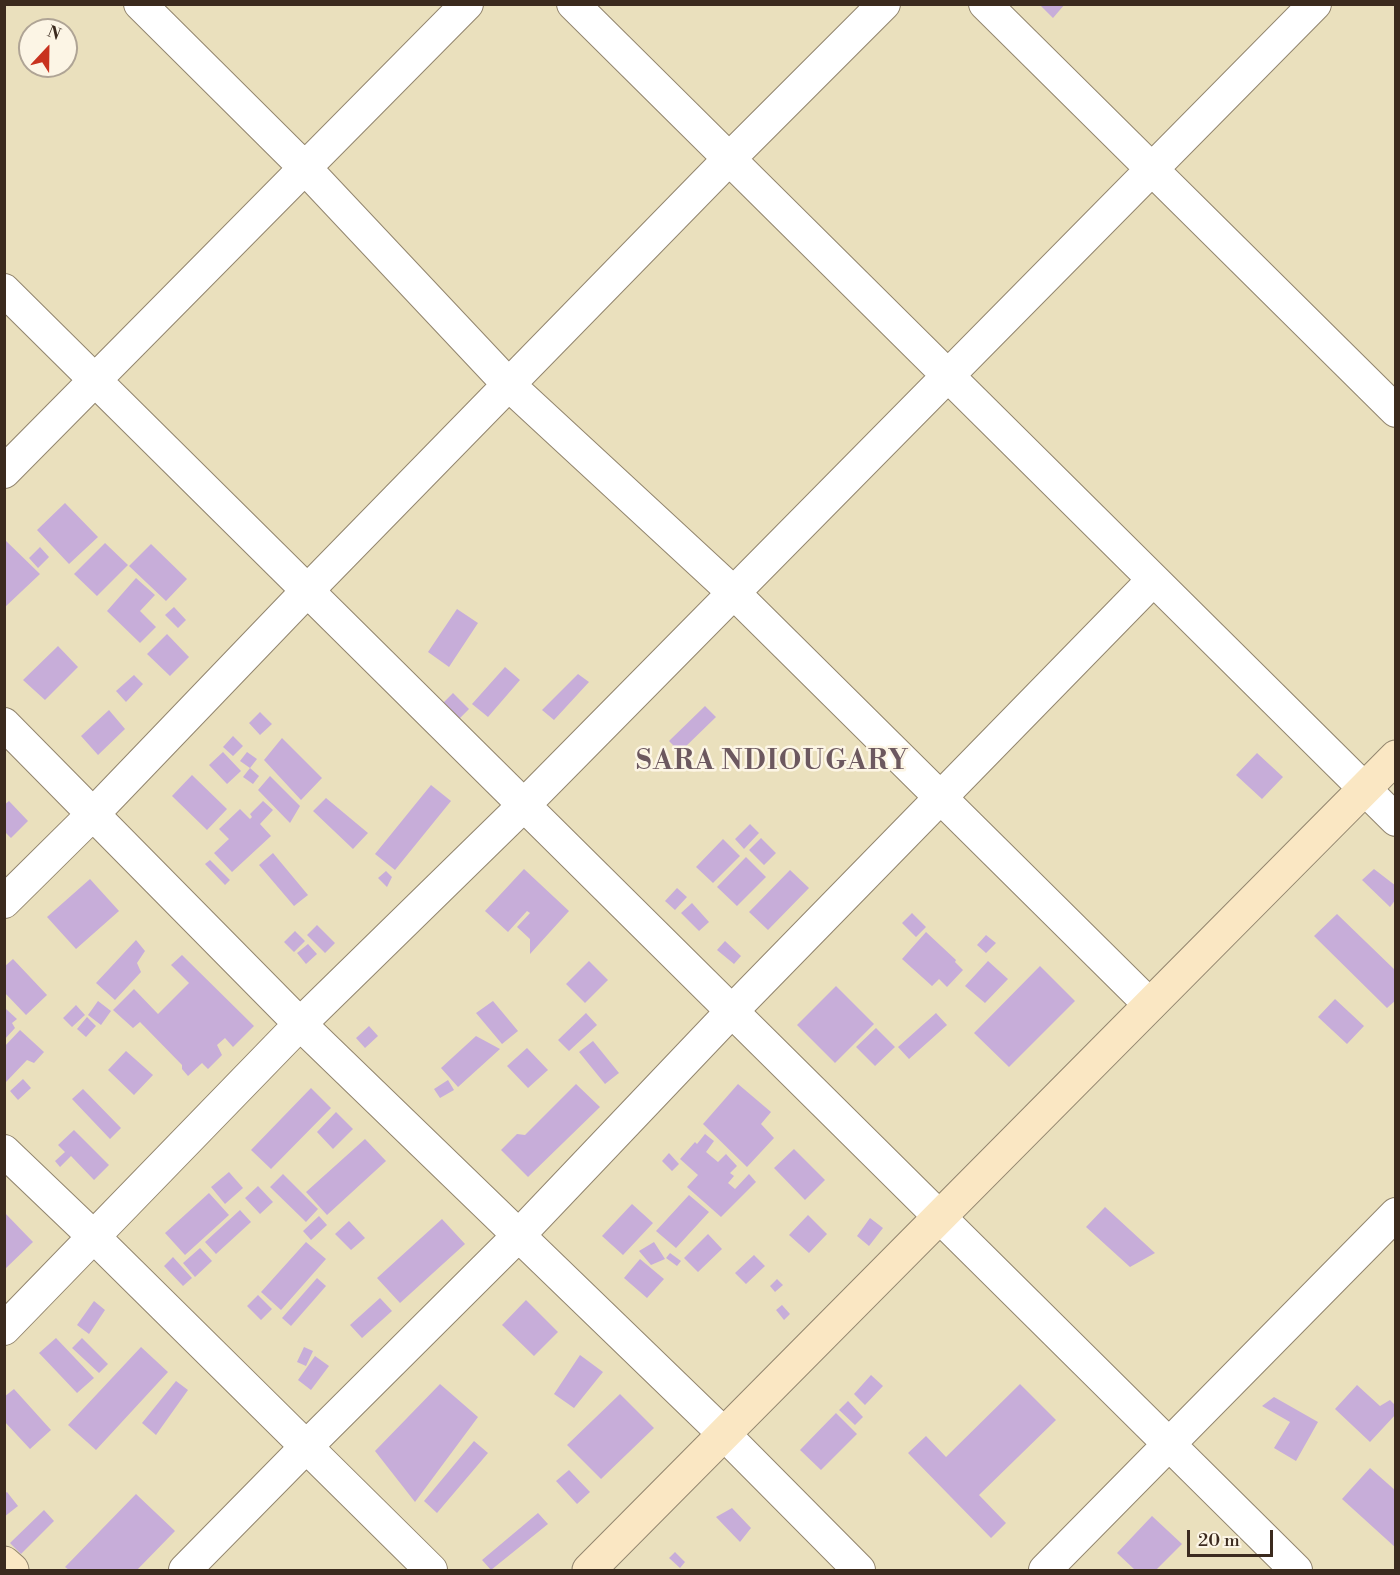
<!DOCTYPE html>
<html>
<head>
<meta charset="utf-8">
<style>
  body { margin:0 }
  #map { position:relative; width:1400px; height:1575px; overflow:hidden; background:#eae0bd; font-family:"Libre Bodoni",serif }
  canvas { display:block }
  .frame { position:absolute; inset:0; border:6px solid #3b2a1e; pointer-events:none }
  .north { position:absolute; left:18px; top:18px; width:60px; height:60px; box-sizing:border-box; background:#fcf5e5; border:2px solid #afa495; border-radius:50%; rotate:22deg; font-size:16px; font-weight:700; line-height:24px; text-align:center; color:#3b2a1e }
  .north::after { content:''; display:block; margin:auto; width:21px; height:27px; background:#c8321e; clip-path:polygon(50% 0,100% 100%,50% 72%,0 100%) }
  .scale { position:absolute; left:1187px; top:1530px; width:86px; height:27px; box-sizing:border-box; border:3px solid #3b2a1e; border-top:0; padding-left:8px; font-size:18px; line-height:21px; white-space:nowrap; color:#3b2a1e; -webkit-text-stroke:4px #fcf5e5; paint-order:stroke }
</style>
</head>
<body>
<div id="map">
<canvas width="1400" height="1575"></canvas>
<div class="frame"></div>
<div class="north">N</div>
<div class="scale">20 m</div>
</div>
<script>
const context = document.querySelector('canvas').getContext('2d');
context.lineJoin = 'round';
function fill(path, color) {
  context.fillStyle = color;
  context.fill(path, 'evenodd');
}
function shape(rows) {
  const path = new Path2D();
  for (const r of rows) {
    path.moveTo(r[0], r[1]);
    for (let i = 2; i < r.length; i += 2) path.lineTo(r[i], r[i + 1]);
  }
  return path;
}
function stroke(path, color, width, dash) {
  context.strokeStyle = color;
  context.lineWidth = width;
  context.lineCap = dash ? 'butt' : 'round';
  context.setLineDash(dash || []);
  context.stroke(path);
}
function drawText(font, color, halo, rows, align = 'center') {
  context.font = font + ' "Libre Bodoni",serif';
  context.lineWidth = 5;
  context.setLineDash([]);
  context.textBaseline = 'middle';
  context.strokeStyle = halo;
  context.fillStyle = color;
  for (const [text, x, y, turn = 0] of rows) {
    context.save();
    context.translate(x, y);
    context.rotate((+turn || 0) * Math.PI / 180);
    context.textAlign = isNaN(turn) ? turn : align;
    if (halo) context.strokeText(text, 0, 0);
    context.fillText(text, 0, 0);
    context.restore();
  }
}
fill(shape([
  [1039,4,1065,4,1053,18],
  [65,503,98,537,69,564,37,530],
  [4,539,40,574,4,608],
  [105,543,128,565,97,596,74,574],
  [151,544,187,579,166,601,129,566],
  [40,547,49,557,38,568,29,558],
  [136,578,155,595,140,611,156,627,140,643,107,611],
  [174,607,186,620,178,628,165,615],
  [457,609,478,623,449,667,428,652],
  [167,634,189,657,170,676,147,654],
  [58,646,78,667,45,700,23,680],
  [505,667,520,680,488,717,472,704],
  [578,674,589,682,554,720,542,710],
  [134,675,143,684,126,702,116,691],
  [453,693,469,709,458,720,442,704],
  [705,706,716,717,680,752,669,741],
  [109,710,125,729,98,755,81,736],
  [260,712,272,724,260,735,249,723],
  [233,736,243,746,233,756,223,747],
  [282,738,322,778,301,800,264,760],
  [223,752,241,771,227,784,209,765],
  [247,752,257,759,250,768,259,776,253,784,243,777,250,768,240,761],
  [1257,753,1283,777,1262,799,1236,775],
  [192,775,227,809,207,830,172,796],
  [270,776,300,806,290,823,258,790],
  [431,785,451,801,395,870,375,854],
  [326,798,368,833,353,849,313,811],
  [9,801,28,821,11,838,4,831,4,805],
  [263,801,273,810,260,824,271,836,232,872,214,853,229,839,219,829,240,809,250,819,252,817,250,814],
  [750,824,759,833,744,849,735,839],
  [761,838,776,853,764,865,749,850],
  [723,839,740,856,713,883,696,867],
  [273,853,308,895,294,906,259,865],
  [746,857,766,877,737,906,717,887],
  [210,860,230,880,225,885,205,864],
  [524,869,569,911,530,954,530,939,517,927,530,913,527,911,508,932,485,911],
  [1374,869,1396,886,1396,899,1390,907,1362,880],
  [790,870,809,888,768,930,749,912],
  [386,871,392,877,387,887,378,878],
  [90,879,119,911,76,949,47,917],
  [677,888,687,897,675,910,665,901],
  [692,903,709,922,699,931,681,913],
  [912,913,926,927,916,937,902,923],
  [1337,914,1396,971,1396,1000,1387,1008,1314,936],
  [317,925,335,943,325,953,307,935],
  [295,931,305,941,294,952,284,942],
  [926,932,956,960,955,962,963,970,947,987,939,979,932,986,902,959],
  [986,935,996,943,986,953,977,945],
  [136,940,145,951,137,963,141,972,115,1000,96,983],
  [725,941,741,956,734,964,717,950],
  [308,944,317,954,306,964,297,953],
  [182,955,254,1026,233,1047,225,1038,217,1045,222,1055,208,1069,202,1063,188,1076,182,1069,182,1065,140,1022,133,1028,113,1010,134,989,158,1014,189,983,171,965],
  [13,959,47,995,26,1015,4,992,4,967],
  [589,961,608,980,585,1003,566,984],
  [988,961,1008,979,985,1003,965,986],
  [1040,966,1075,1001,1009,1067,974,1033],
  [836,986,874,1024,835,1063,797,1025],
  [1335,999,1364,1026,1347,1044,1318,1017],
  [98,1001,111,1011,101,1025,88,1015],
  [493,1001,518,1031,502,1044,476,1013],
  [76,1005,85,1015,72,1027,63,1018],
  [6,1009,17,1019,12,1023,15,1028,4,1040],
  [586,1013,597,1025,569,1051,558,1040],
  [936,1013,947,1025,909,1059,898,1047],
  [87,1017,96,1026,86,1037,77,1029],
  [369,1026,378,1036,365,1048,356,1038],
  [876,1028,895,1047,875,1066,856,1047],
  [20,1030,44,1052,34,1063,27,1060,6,1082,4,1081,4,1047],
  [476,1036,500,1049,458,1087,441,1068],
  [593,1041,619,1073,605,1084,579,1052],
  [527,1048,548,1070,528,1088,507,1066],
  [126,1051,153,1075,134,1095,108,1070],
  [23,1079,31,1088,18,1100,10,1091],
  [448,1080,454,1090,440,1098,434,1089],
  [576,1084,600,1107,528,1177,501,1150,517,1134,525,1135],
  [738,1084,771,1112,761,1124,774,1138,747,1167,703,1124],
  [311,1088,331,1108,271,1169,251,1150],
  [83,1089,121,1128,110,1139,72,1099],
  [336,1112,353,1129,333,1149,317,1132],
  [74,1130,109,1165,94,1180,71,1156,60,1167,55,1161,65,1152,58,1145],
  [705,1134,714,1141,706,1152,718,1162,726,1154,737,1166,730,1173,734,1176,728,1183,735,1189,749,1174,756,1182,721,1217,687,1187,698,1175,680,1159,695,1142,697,1144],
  [365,1139,386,1161,327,1215,306,1192],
  [794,1149,825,1180,805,1200,774,1168],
  [669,1153,679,1164,672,1171,662,1161],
  [229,1172,243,1188,225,1204,211,1187],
  [283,1174,318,1209,306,1222,270,1187],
  [258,1186,273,1202,260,1214,245,1198],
  [209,1193,229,1215,185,1255,165,1233],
  [689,1195,709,1212,676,1248,656,1231],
  [632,1204,653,1223,623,1255,602,1236],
  [1105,1207,1155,1253,1130,1267,1086,1227],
  [240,1210,251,1222,216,1254,205,1242],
  [4,1212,33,1242,4,1270],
  [808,1215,827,1234,809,1253,789,1235],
  [319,1216,327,1225,311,1240,303,1231],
  [870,1218,883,1228,869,1246,857,1236],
  [442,1219,465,1244,400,1303,377,1278],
  [349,1221,365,1238,351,1250,335,1234],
  [708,1234,722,1249,698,1272,684,1258],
  [306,1242,326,1259,281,1310,261,1292],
  [654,1242,665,1259,651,1265,639,1251],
  [200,1248,212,1261,195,1277,183,1263],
  [670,1253,681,1261,677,1266,666,1258],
  [754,1255,765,1266,746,1284,735,1273],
  [173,1257,192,1278,183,1286,164,1266],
  [640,1259,664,1279,647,1298,624,1278],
  [317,1278,326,1286,291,1326,282,1318],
  [777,1279,783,1285,775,1292,770,1286],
  [258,1295,272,1309,261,1320,247,1306],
  [380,1298,392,1311,362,1338,350,1325],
  [526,1300,558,1332,534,1356,502,1325],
  [94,1301,105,1310,89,1334,77,1325],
  [782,1305,790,1314,784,1320,776,1310],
  [56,1338,94,1378,77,1393,39,1353],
  [82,1338,108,1364,99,1373,72,1348],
  [141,1347,168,1372,96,1450,68,1425],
  [304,1347,313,1351,306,1366,297,1362],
  [580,1355,603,1372,574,1408,554,1394],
  [315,1356,329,1366,311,1390,298,1380],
  [871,1375,883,1386,865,1405,854,1394],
  [176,1381,188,1390,156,1435,142,1423],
  [440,1384,478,1417,415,1502,375,1451],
  [1020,1384,1056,1420,979,1495,1006,1523,991,1538,908,1453,926,1436,946,1457],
  [1357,1385,1380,1406,1390,1400,1396,1406,1396,1414,1370,1442,1335,1409],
  [14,1389,51,1430,30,1449,4,1421,4,1397],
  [620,1394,654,1428,601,1479,567,1445],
  [1274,1397,1318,1422,1296,1461,1274,1448,1290,1422,1262,1406],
  [848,1401,863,1417,855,1425,839,1410],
  [836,1413,857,1434,821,1470,800,1450],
  [474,1441,488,1453,437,1513,424,1501],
  [1370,1468,1396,1491,1396,1548,1342,1499],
  [569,1470,590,1492,577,1504,556,1481],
  [7,1492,18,1506,4,1517,4,1494],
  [136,1494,175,1531,137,1570,69,1570,65,1567],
  [732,1508,751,1528,740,1542,716,1517],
  [44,1510,54,1521,21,1554,10,1543],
  [538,1513,548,1524,491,1570,482,1560],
  [1152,1516,1182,1544,1156,1570,1135,1570,1117,1553],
  [675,1552,685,1562,680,1568,669,1558]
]), '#c7add9');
const street = shape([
  [140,4,305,168,509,385,734,593,1150,1005],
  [573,4,1396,820],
  [985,4,1396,411],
  [4,290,1296,1570],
  [4,472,467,4],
  [4,724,300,1024,723,1433,859,1570],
  [4,902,94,813,307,591,729,159,884,4],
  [4,1151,95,1238,431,1570],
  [4,1329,300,1024,524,805,1315,4],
  [185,1570,306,1447,519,1235,732,1011,1153,580],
  [1045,1570,1396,1214]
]);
const secondary = shape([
  [4,1563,12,1570],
  [589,1570,1396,757]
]);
stroke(street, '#92856e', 34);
stroke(secondary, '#92856e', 35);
stroke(street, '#fff', 32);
stroke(secondary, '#fae7c3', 33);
context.letterSpacing = '1.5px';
drawText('bold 27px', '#6c585f', '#fcf5e5', [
  ["SARA NDIOUGARY",773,763]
]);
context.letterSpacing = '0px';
</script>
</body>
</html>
